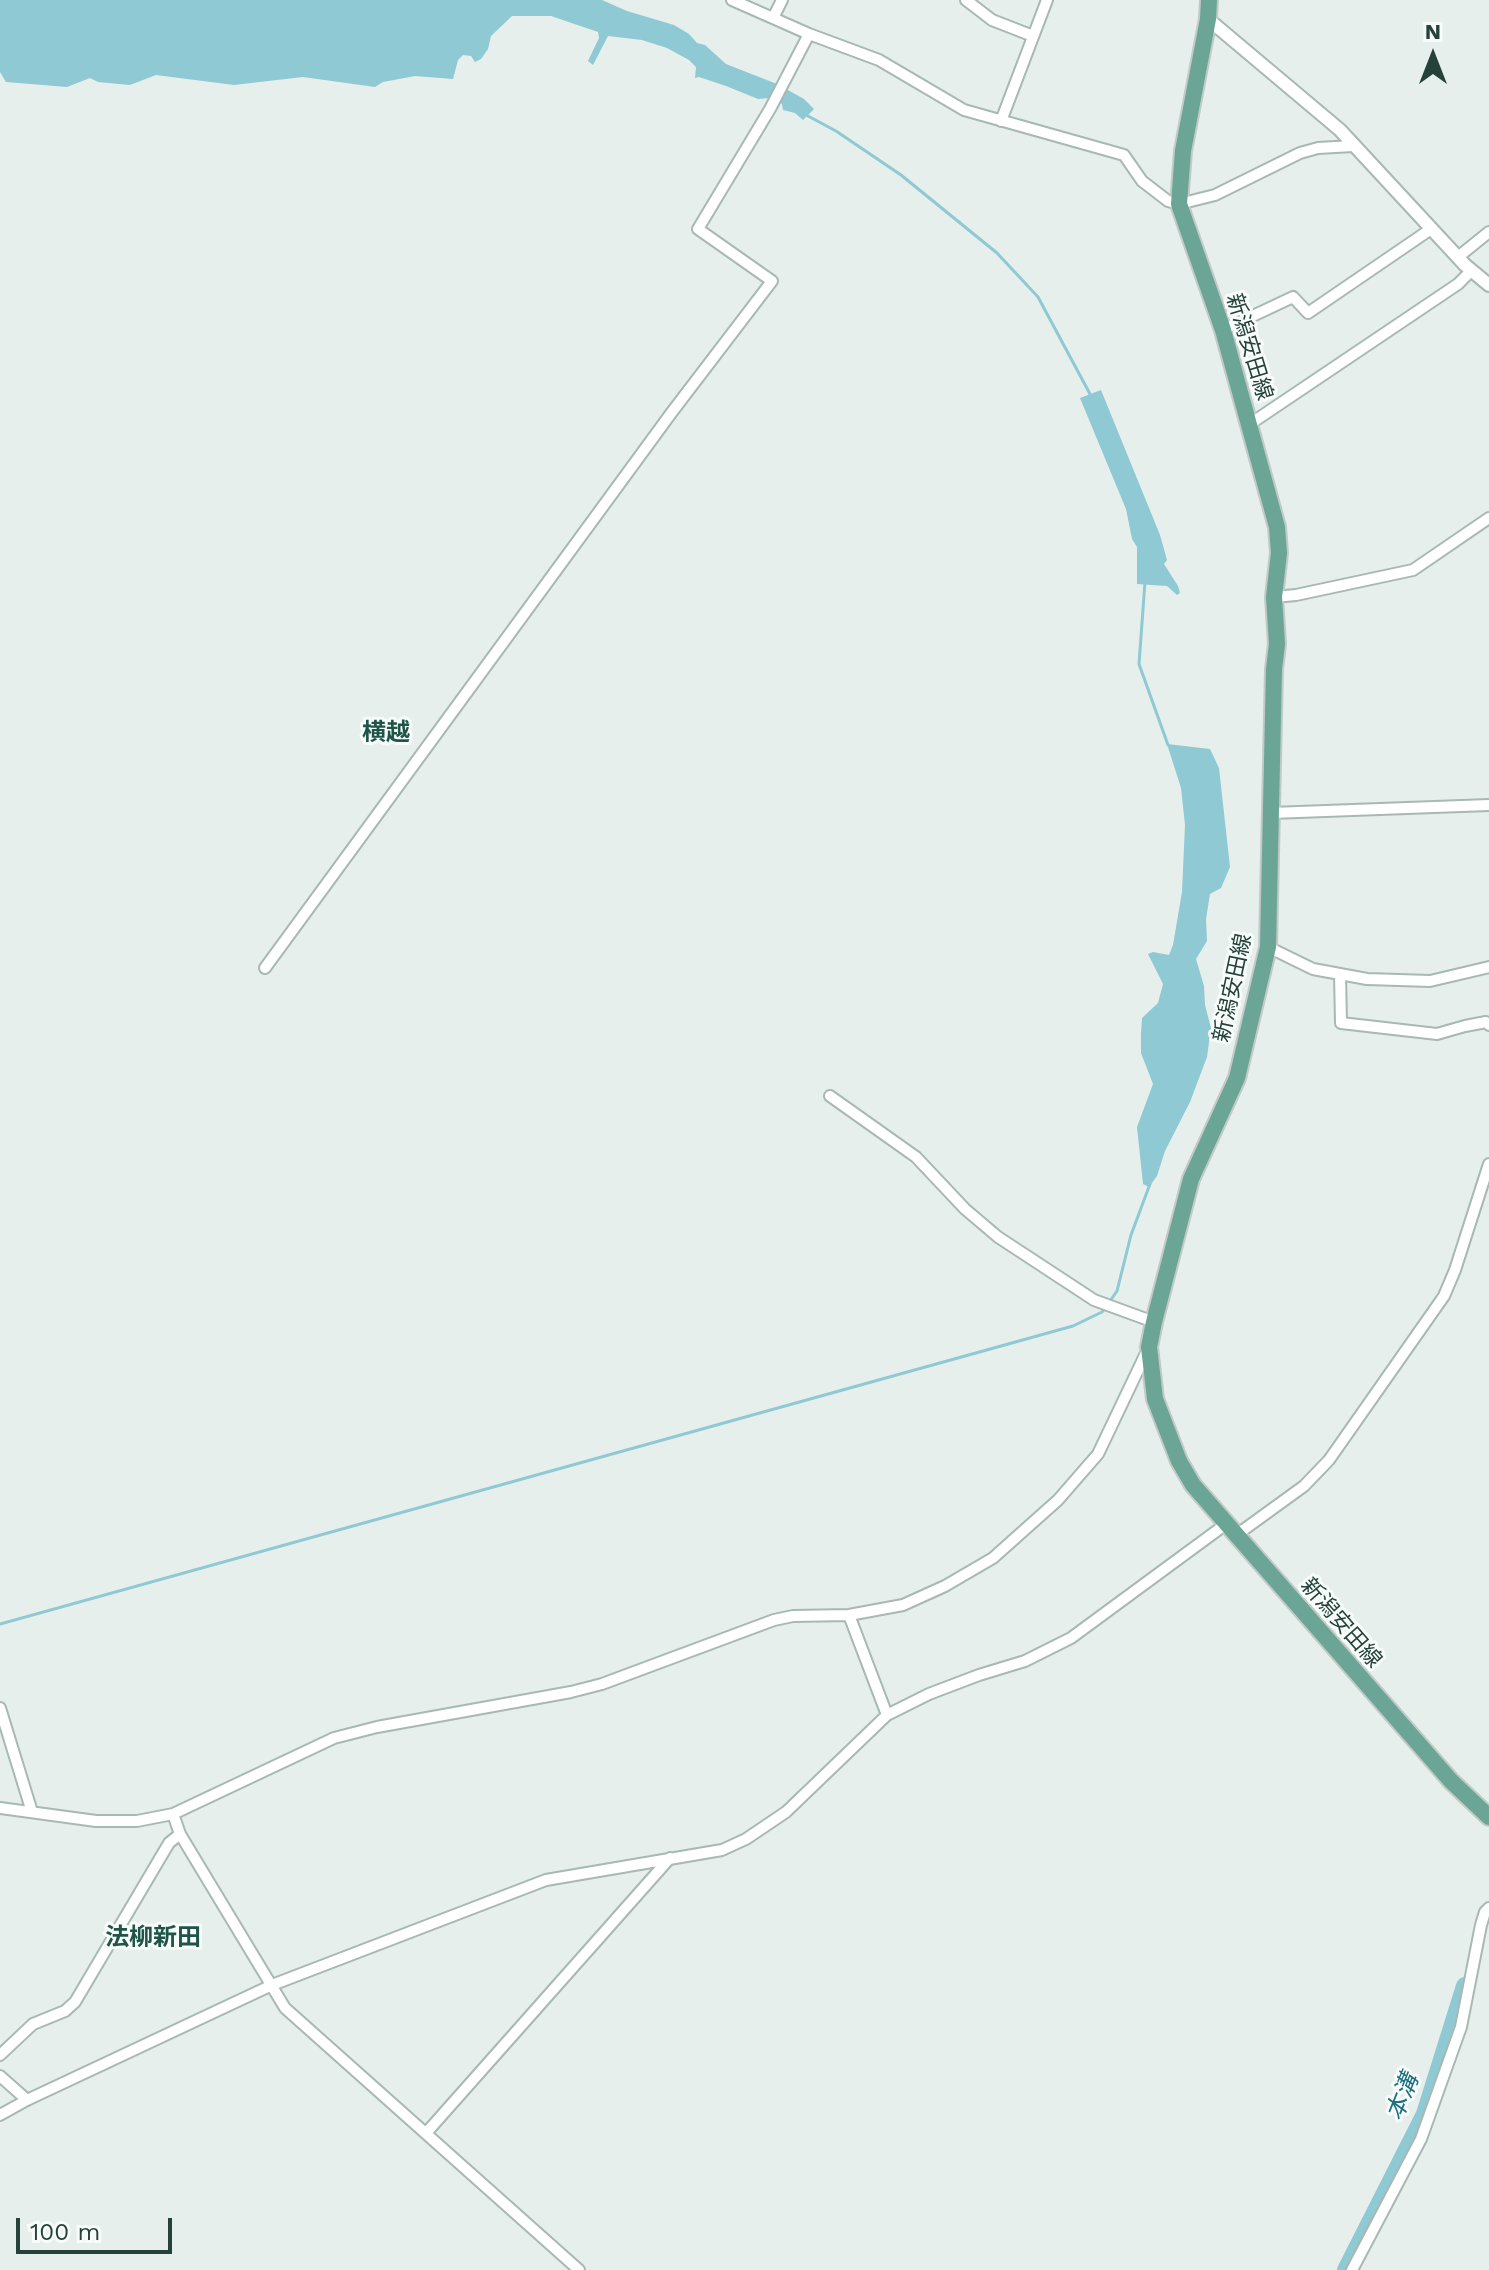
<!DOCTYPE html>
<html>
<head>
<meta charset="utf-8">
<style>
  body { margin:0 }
  #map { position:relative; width:1489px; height:2270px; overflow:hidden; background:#e6efeb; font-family:"Work Sans",sans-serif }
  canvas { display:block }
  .north { position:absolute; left:1393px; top:16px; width:80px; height:80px; -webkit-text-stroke:6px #f7fbf9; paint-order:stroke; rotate:0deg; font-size:22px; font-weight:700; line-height:32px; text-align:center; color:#24423a }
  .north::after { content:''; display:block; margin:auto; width:28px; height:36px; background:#24423a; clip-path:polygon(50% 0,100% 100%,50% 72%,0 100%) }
  .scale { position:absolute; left:16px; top:2218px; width:156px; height:36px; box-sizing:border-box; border:4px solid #24423a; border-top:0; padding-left:10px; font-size:24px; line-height:28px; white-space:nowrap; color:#24423a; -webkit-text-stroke:6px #f7fbf9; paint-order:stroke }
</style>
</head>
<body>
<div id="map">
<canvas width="1489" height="2270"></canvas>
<div class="north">N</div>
<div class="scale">100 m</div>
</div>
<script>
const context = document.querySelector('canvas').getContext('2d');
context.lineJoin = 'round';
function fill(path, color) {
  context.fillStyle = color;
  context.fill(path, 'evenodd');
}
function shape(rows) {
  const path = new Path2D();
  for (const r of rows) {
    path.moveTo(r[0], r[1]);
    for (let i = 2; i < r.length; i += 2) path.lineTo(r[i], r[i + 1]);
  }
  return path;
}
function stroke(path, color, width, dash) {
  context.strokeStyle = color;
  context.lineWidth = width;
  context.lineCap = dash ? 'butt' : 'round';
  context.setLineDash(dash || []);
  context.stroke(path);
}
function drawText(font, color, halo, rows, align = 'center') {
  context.font = font + ' "Work Sans","Noto Sans JP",sans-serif';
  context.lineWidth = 6;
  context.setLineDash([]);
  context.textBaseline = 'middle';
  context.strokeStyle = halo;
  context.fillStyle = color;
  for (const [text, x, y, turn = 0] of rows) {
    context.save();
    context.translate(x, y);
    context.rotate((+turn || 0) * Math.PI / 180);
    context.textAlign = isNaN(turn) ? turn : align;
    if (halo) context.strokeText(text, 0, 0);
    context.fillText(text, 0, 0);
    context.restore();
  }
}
fill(shape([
  [0,0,602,0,627,11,674,25,689,34,697,43,705,45,726,64,777,84,804,99,814,109,803,120,795,113,783,110,782,104,770,98,758,99,726,86,699,77,695,78,696,67,689,60,667,48,642,40,608,36,593,65,588,61,599,38,598,32,551,16,512,16,491,36,488,49,481,59,475,62,471,56,463,55,458,60,453,79,415,76,383,82,375,87,303,77,234,85,156,75,130,85,98,82,90,78,67,87,6,82,0,72],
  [1101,390,1160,535,1167,560,1164,564,1178,586,1180,593,1177,595,1167,586,1137,584,1137,547,1132,539,1126,509,1080,398],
  [1167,744,1210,749,1219,768,1230,867,1221,888,1210,894,1206,919,1207,941,1196,959,1204,986,1205,1005,1211,1028,1207,1057,1190,1102,1165,1151,1157,1176,1149,1187,1143,1184,1137,1127,1153,1084,1141,1053,1141,1034,1142,1018,1158,1003,1163,984,1148,954,1153,952,1169,955,1173,945,1182,892,1185,825,1181,788]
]), '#8ec9d4');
stroke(shape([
  [808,116,836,131,901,175,997,253,1038,297,1090,394],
  [1145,582,1139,664,1168,745],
  [1110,1301,1117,1291,1131,1235,1150,1184],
  [0,1624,1073,1326,1102,1312,1106,1307]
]), '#8ec9d4', 3);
stroke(shape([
  [1346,2270,1425,2114,1465,1986]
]), '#8ec9d4', 18);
const minor = shape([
  [732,0,809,34,879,60,964,110,1124,155,1142,181,1168,201,1179,204,1215,195,1300,153,1318,148,1353,146],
  [966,0,992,20,1033,36],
  [774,16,782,0],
  [1001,121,1047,0],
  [1458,257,1489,232],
  [1223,330,1293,297,1308,313,1431,229],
  [1250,424,1458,284,1471,271],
  [1274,597,1296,595,1413,570,1489,518],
  [1271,813,1489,805],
  [1268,947,1313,969,1367,979,1430,981,1489,967],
  [265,968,672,412,772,281,698,229,770,109,809,34],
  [1340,974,1341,1023,1437,1034,1465,1026,1486,1022,1489,1025],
  [830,1096,916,1157,965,1209,998,1237,1094,1300,1154,1322],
  [1235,1536,1304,1486,1329,1460,1444,1296,1455,1270,1489,1164],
  [849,1615,887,1715],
  [0,1708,32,1812],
  [0,1808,96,1821,137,1821,173,1814,334,1738,377,1727,571,1692,602,1684,774,1620,793,1616,849,1615,903,1605,945,1586,993,1558,1058,1500,1098,1454,1148,1349],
  [173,1814,180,1834,285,2008,579,2270],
  [0,2055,33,2024,65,2011,75,2002,169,1843,180,1834],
  [0,2076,27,2100],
  [0,2115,27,2100,272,1985,546,1880,722,1850,746,1839,786,1812,887,1715,929,1694,979,1675,1025,1661,1071,1638,1226,1524],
  [427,2132,670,1858],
  [1352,2270,1421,2139,1461,2027,1481,1925,1485,1912,1489,1908]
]);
const tertiary = shape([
  [1208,19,1340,130,1465,265,1489,285]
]);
const primary = shape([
  [1209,0,1208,19,1183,151,1179,204,1223,330,1277,527,1279,553,1274,597,1277,644,1274,669,1268,947,1237,1078,1191,1179,1154,1322,1149,1347,1155,1399,1179,1461,1193,1485,1451,1781,1489,1817]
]);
stroke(minor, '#a8b8b2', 14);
stroke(tertiary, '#a8b8b2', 16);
stroke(primary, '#c2cac8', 20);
stroke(minor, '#fff', 10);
stroke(tertiary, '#fff', 12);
stroke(primary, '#6aa596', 16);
drawText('22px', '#24423a', '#f7fbf9', [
  ["新潟安田線",1249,347,73],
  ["新潟安田線",1233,988,-78],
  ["新潟安田線",1341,1623,49]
]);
drawText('bold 24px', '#1f5548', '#f7fbf9', [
  ["横越",386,733],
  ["法柳新田",153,1938]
]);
drawText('italic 24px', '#1c6f80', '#f7fbf9', [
  ["本溝",1403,2097,-68]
]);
</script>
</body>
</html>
